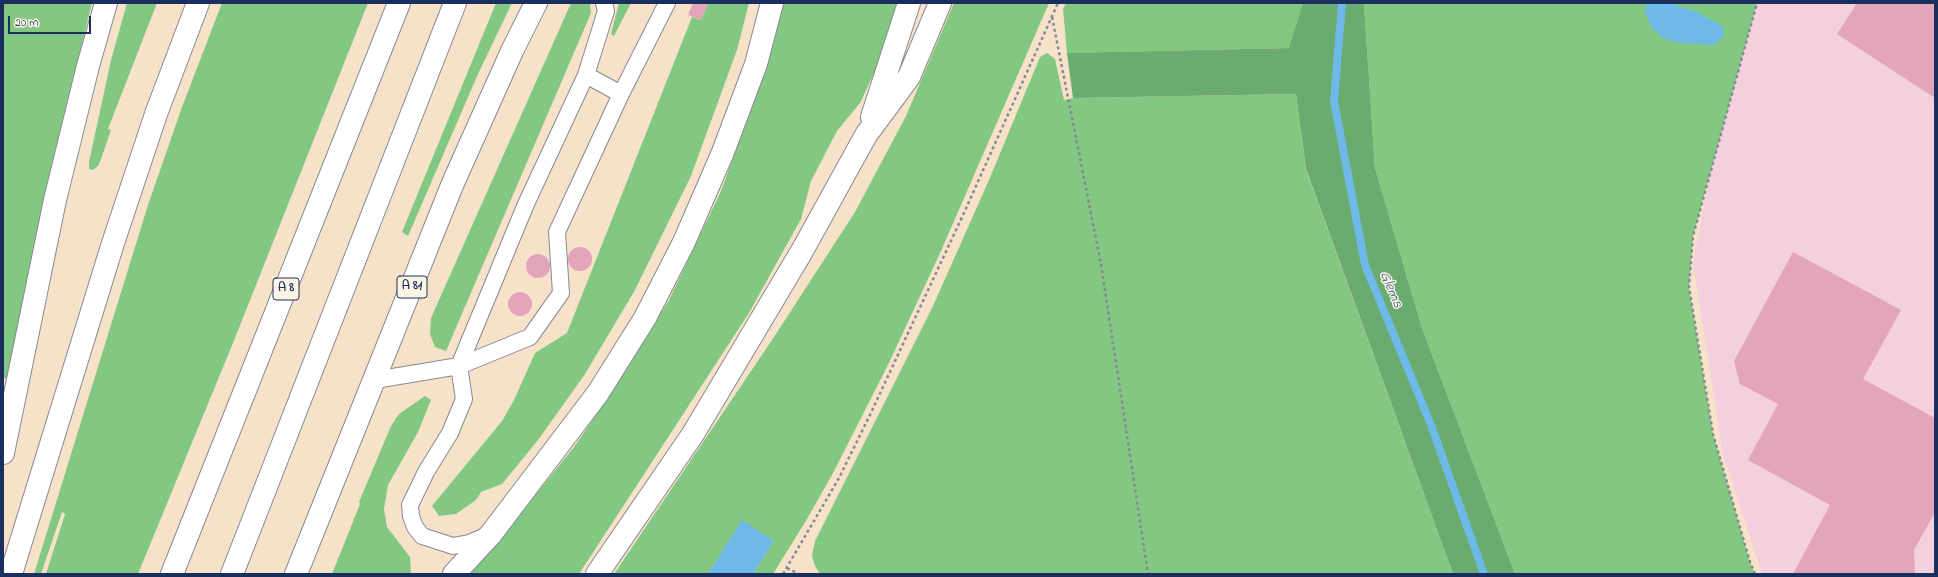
<!DOCTYPE html>
<html>
<head>
<meta charset="utf-8">
<style>
  body { margin:0 }
  #map { position:relative; width:1938px; height:577px; overflow:hidden; background:#f6e2c8; font-family:"Indie Flower",sans-serif }
  canvas { display:block }
  .frame { position:absolute; inset:0; border:4px solid #1b2f5e; pointer-events:none }
  .scale { position:absolute; left:8px; top:16px; width:83px; height:18px; box-sizing:border-box; border:2px solid #1b2f5e; border-top:0; padding-left:5px; font-size:12px; line-height:14px; white-space:nowrap; color:#1b2f5e; -webkit-text-stroke:3px #fcf5e5; paint-order:stroke }
</style>
</head>
<body>
<div id="map">
<canvas width="1938" height="577"></canvas>
<div class="frame"></div>
<div class="scale">20 m</div>
</div>
<script>
const context = document.querySelector('canvas').getContext('2d');
context.lineJoin = 'round';
function fill(path, color) {
  context.fillStyle = color;
  context.fill(path, 'evenodd');
}
function shape(rows) {
  const path = new Path2D();
  for (const r of rows) {
    if (r.length === 3) {
      path.moveTo(r[0] + r[2], r[1]);
      path.arc(r[0], r[1], r[2], 0, 2 * Math.PI);
      continue;
    }
    path.moveTo(r[0], r[1]);
    for (let i = 2; i < r.length; i += 2) path.lineTo(r[i], r[i + 1]);
  }
  return path;
}
function stroke(path, color, width, dash) {
  context.strokeStyle = color;
  context.lineWidth = width;
  context.lineCap = dash ? 'butt' : 'round';
  context.setLineDash(dash || []);
  context.stroke(path);
}
function drawText(font, color, halo, rows, align = 'center') {
  context.font = font + ' "Indie Flower",sans-serif';
  context.lineWidth = 3;
  context.setLineDash([]);
  context.textBaseline = 'middle';
  context.strokeStyle = halo;
  context.fillStyle = color;
  for (const [text, x, y, turn = 0] of rows) {
    context.save();
    context.translate(x, y);
    context.rotate((+turn || 0) * Math.PI / 180);
    context.textAlign = isNaN(turn) ? turn : align;
    if (halo) context.strokeText(text, 0, 0);
    context.fillText(text, 0, 0);
    context.restore();
  }
}
fill(shape([
  [1748,3,1935,3,1935,574,1762,574,1723,454,1693,263,1737,34]
]), '#f4cfde');
fill(shape([
  [3,3,92,3,51,170,8,379,3,378],
  [127,3,157,3,108,129,111,130,101,159,98,166,93,170,89,169,89,162,111,60],
  [222,3,368,3,233,343,138,574,46,574,65,514,62,512,41,574,34,574,148,205,182,107],
  [496,3,512,3,478,74,408,236,402,232],
  [571,3,590,3,591,13,446,351,435,347,430,334,431,318],
  [619,3,631,3,614,36,611,34],
  [708,3,749,3,737,50,691,176,635,290,585,374,538,440,502,484,481,492,476,500,456,514,439,516,432,506,502,421,514,400,535,353,567,333,692,17,701,20],
  [782,3,898,3,883,54,860,103,837,131,811,181,801,219,749,313,579,574,468,574,537,493,574,447,609,396,669,300,721,191,751,109,771,48],
  [954,3,1049,3,941,251,888,365,832,475,807,519,773,574,753,574,774,541,742,521,708,574,614,574,774,337,855,212,906,116],
  [1066,3,1303,3,1290,48,1067,53,1063,9],
  [1364,3,1757,3,1693,236,1689,287,1713,434,1750,562,1755,574,1515,574,1422,328,1375,168],
  [1047,53,1055,59,1064,100,1073,98,1296,94,1306,170,1453,574,820,574,815,566,812,556,815,541,933,306,989,180,1040,57],
  [425,396,431,400,418,432,388,485,384,509,387,527,410,557,411,574,332,574,360,504,359,502,391,426,399,414]
]), '#83c882');
fill(shape([
  [1303,3,1364,3,1375,168,1422,328,1515,574,1453,574,1306,169,1296,94,1073,98,1067,53,1289,48]
]), '#6aac70');
fill(shape([
  [1647,3,1669,3,1697,12,1722,26,1724,35,1715,45,1679,43,1663,38,1652,28,1645,13],
  [742,520,774,541,753,574,708,574]
]), '#6eb9e7');
stroke(shape([
  [1342,3,1334,101,1365,265,1431,425,1484,574]
]), '#6eb9e7', 8);
fill(shape([
  [693,3,708,3,701,20,688,15],
  [1857,3,1935,3,1935,98,1837,34],
  [580,259,12],
  [1793,252,1901,310,1863,379,1935,418,1935,512,1914,550,1915,574,1793,574,1830,505,1748,460,1778,404,1740,384,1734,361],
  [538,266,12],
  [520,304,12]
]), '#e3a5bb');
const service = shape([
  [621,94,667,3],
  [375,380,459,366,530,337,561,293,557,232,621,94,586,75],
  [488,535,469,543,453,546,422,536,415,527,411,516,410,505,426,472,450,433,464,399,459,366,526,204,586,75,606,11,604,3]
]);
const secondary = shape([
  [872,117,909,3],
  [597,574,693,434,802,251,866,135,909,77,940,3]
]);
const motorway = shape([
  [3,453,55,200,88,66,106,3],
  [11,574,113,243,156,114,198,3],
  [172,574,399,3],
  [232,574,455,3],
  [296,574,453,183,512,51,536,3],
  [454,574,491,534,598,393,645,318,684,242,723,152,756,64,772,3]
]);
stroke(service, '#888893', 18);
stroke(secondary, '#888893', 24);
stroke(motorway, '#888893', 24);
stroke(shape([
  [1052,17,1101,264,1148,574],
  [787,568,799,574],
  [783,574,839,478,869,417,963,215,1058,3],
  [1755,574,1750,562,1713,434,1689,287,1693,236,1757,3]
]), '#888893', 2.5, [3, 3]);
stroke(service, '#fff', 16);
stroke(secondary, '#fff', 22);
stroke(motorway, '#fff', 22);
for (const [x, y, w] of [
  [412,287,30],
  [286,289,26]
]) {
  const box = new Path2D();
  box.roundRect(x - w / 2, y - 11, w, 22, 3);
  context.fillStyle = '#fcf5e5';
  context.fill(box);
  stroke(box, '#1b2f5e', 1);
}
drawText('bold 13px', '#1b2f5e', null, [
  ["A 81",412,287],
  ["A 8",286,289]
]);
drawText('italic 15px', '#345887', '#fcf5e5', [
  ["Glems",1390,290,67]
]);
</script>
</body>
</html>
